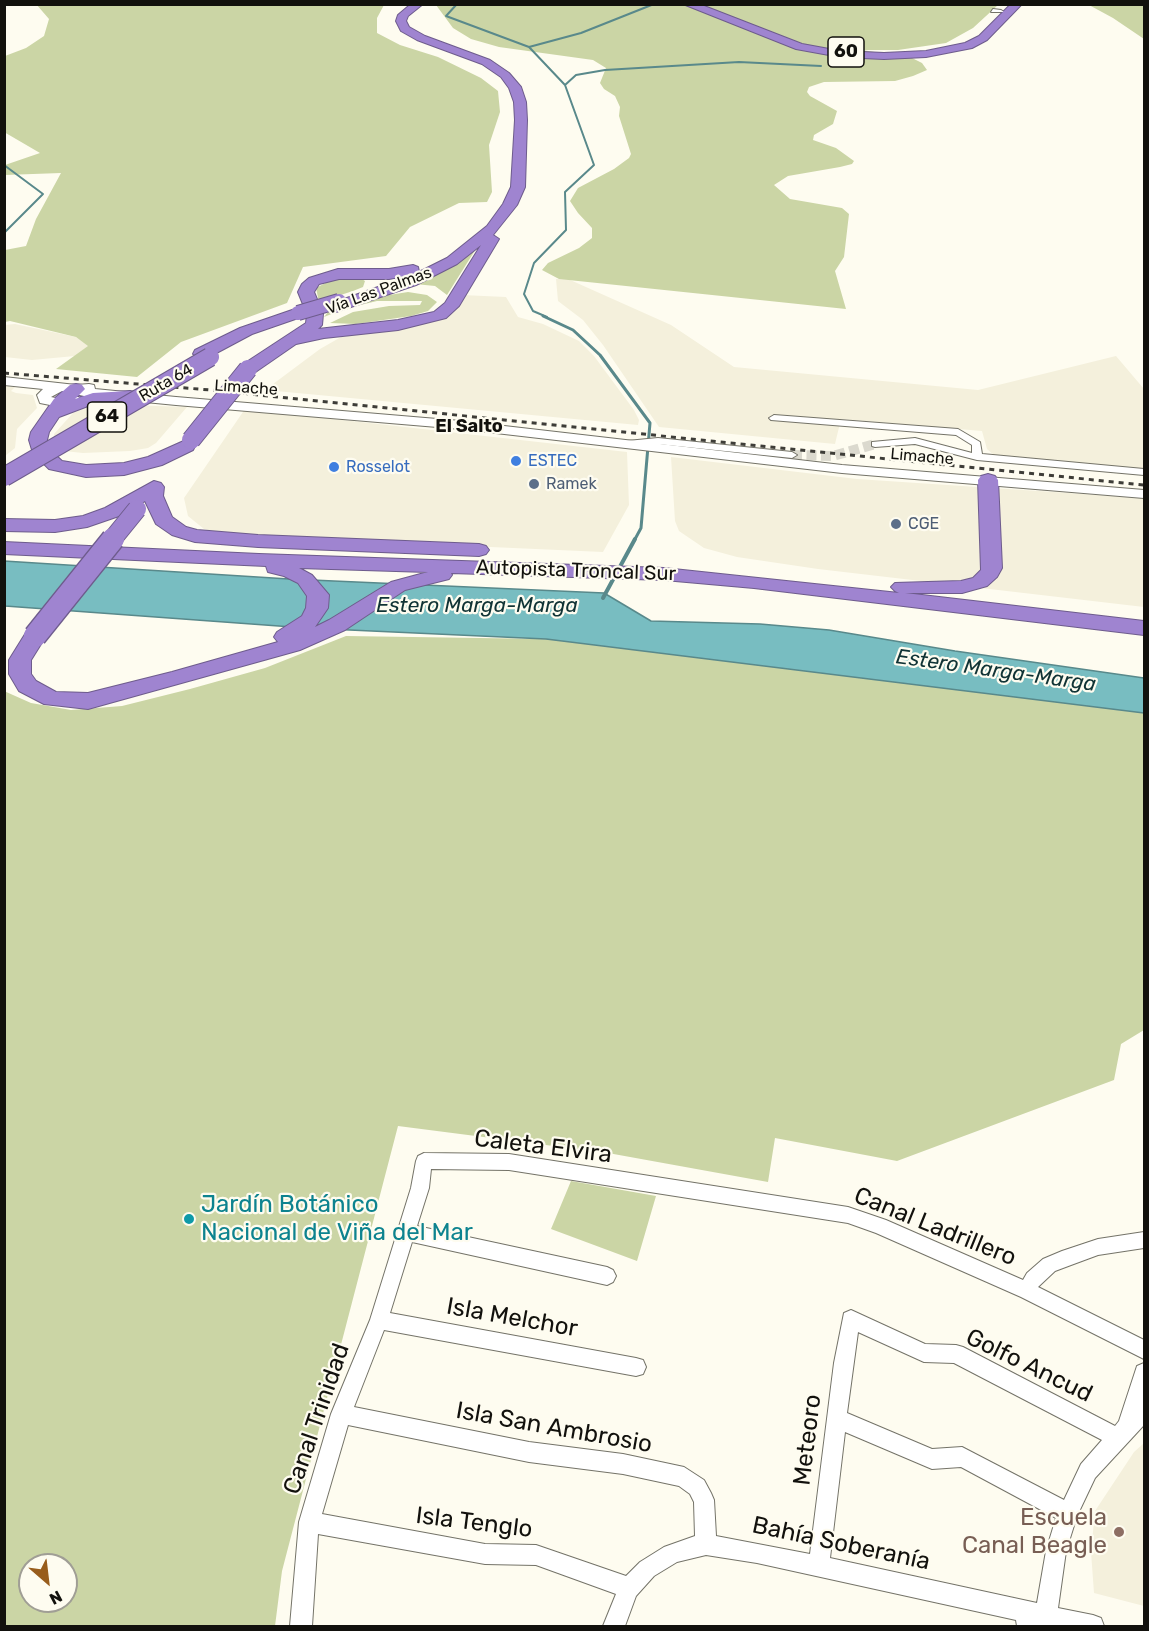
<!DOCTYPE html>
<html>
<head>
<meta charset="utf-8">
<style>
  body { margin:0 }
  #map { position:relative; width:1149px; height:1631px; overflow:hidden; background:#fefcf0; font-family:Rubik,sans-serif }
  canvas { display:block }
  .frame { position:absolute; inset:0; border:6px solid #12110d; pointer-events:none }
  .north { position:absolute; left:18px; top:1553px; width:60px; height:60px; box-sizing:border-box; background:#fefcf0; border:2px solid #a09e95; border-radius:50%; rotate:152deg; font-size:16px; font-weight:700; line-height:24px; text-align:center; color:#12110d }
  .north::after { content:''; display:block; margin:auto; width:21px; height:27px; background:#985d1c; clip-path:polygon(50% 0,100% 100%,50% 72%,0 100%) }
</style>
</head>
<body>
<div id="map">
<canvas width="1149" height="1631"></canvas>
<div class="frame"></div>
<div class="north">N</div>
</div>
<script>
const context = document.querySelector('canvas').getContext('2d');
context.lineJoin = 'round';
function fill(path, color) {
  context.fillStyle = color;
  context.fill(path, 'evenodd');
}
function shape(rows) {
  const path = new Path2D();
  for (const r of rows) {
    path.moveTo(r[0], r[1]);
    for (let i = 2; i < r.length; i += 2) path.lineTo(r[i], r[i + 1]);
  }
  return path;
}
function stroke(path, color, width, dash) {
  context.strokeStyle = color;
  context.lineWidth = width;
  context.lineCap = dash ? 'butt' : 'round';
  context.setLineDash(dash || []);
  context.stroke(path);
}
function drawText(font, color, halo, rows, align = 'center') {
  context.font = font + ' Rubik,sans-serif';
  context.lineWidth = 4.5;
  context.setLineDash([]);
  context.textBaseline = 'middle';
  context.strokeStyle = halo;
  context.fillStyle = color;
  for (const [text, x, y, turn = 0] of rows) {
    context.save();
    context.translate(x, y);
    context.rotate((+turn || 0) * Math.PI / 180);
    context.textAlign = isNaN(turn) ? turn : align;
    if (halo) context.strokeText(text, 0, 0);
    context.fillText(text, 0, 0);
    context.restore();
  }
}
fill(shape([
  [556,279,568,279,671,325,734,367,978,390,1116,356,1144,389,1144,470,996,457,987,449,982,431,841,419,835,444,659,427,603,345,583,320,558,301],
  [462,295,506,297,518,317,543,324,579,341,594,356,634,410,639,420,638,425,265,390,320,349,341,337,410,327,439,319],
  [15,324,76,337,89,346,75,356,32,360,5,357,4,325],
  [5,386,15,387,11,391,16,393,33,395,37,408,17,429,15,448,5,456],
  [97,404,187,407,156,443,148,448,130,451,83,453,64,451,55,444,54,434,73,413],
  [245,409,627,452,629,505,603,552,221,535,204,529,188,516,184,498],
  [671,457,857,479,1144,498,1144,607,818,569,737,557,704,548,679,531,675,521],
  [1144,1443,1144,1606,1094,1593,1091,1552,1095,1511,1134,1452]
]), '#f4f0dc');
fill(shape([
  [36,4,384,5,377,18,377,33,400,45,438,57,481,78,498,91,500,112,489,145,492,192,487,202,459,203,410,227,386,256,303,267,287,303,181,342,137,377,56,369,88,346,76,337,10,321,5,322,5,250,26,246,36,219,61,173,5,175,5,165,40,153,4,132,5,56,26,48,44,36,49,19],
  [436,5,998,5,973,28,946,43,898,50,862,50,912,58,922,63,927,70,913,76,895,81,824,82,809,87,807,92,810,96,837,111,833,124,814,135,813,140,836,148,854,161,852,164,840,167,788,176,774,185,790,199,842,208,849,214,844,257,835,271,846,309,559,279,542,270,548,263,579,248,592,238,592,228,578,213,570,201,578,188,614,169,629,158,631,154,619,116,620,107,615,96,604,89,600,83,606,68,593,60,499,47,471,39,453,28],
  [1089,5,1144,5,1144,39,1113,18],
  [479,244,447,295,435,286,415,284,448,269],
  [343,277,360,278,365,281,363,287,353,291,319,302,316,288,331,280],
  [408,292,427,295,437,302,428,311,411,316,356,324,330,323,353,312,389,306,420,305,422,301,377,301,344,309,324,317,328,312,370,298],
  [346,636,546,639,1144,713,1144,1030,1121,1044,1114,1080,897,1161,775,1138,768,1182,608,1153,398,1126,282,1571,275,1626,5,1626,4,691,31,703,71,710,122,706,190,689,265,668],
  [30,1565,66,1565,66,1601,30,1601],
  [571,1181,656,1196,637,1261,551,1229]
]), '#cbd5a5');
const water = shape([
  [4,561,289,579,604,593,651,621,760,624,829,630,955,651,1144,678,1144,713,546,639,306,628,5,606,4,561]
]);
fill(water, '#78bdc1');
stroke(water, '#59898b', 1.5);
stroke(shape([
  [457,4,446,16,529,47,565,85,594,165,565,192,566,230,534,263,524,294,533,311,547,317],
  [529,47,581,33,654,4],
  [565,85,576,75,605,70,739,62,821,66],
  [4,165,43,194,4,233]
]), '#59898b', 2);
stroke(shape([
  [543,316,573,330,600,355,650,423,641,528,634,541]
]), '#59898b', 3);
stroke(shape([
  [603,598,635,539]
]), '#59898b', 4);
stroke(shape([
  [792,455,833,456,875,444]
]), '#dbd9ce', 10, [10, 4.5]);
const street = shape([
  [993,9,1001,10,1004,12,991,12,993,9],
  [774,415,958,429,980,442,982,454,1144,469,1144,475,977,460,915,444,875,447,872,446,872,442,915,438,972,453,972,445,956,435,771,420,769,418,774,415],
  [658,438,792,452,797,455,792,458,658,444,627,447,622,444,627,441,658,438],
  [424,1153,509,1154,848,1207,886,1220,1023,1280,1027,1273,1043,1259,1062,1251,1098,1239,1144,1232,1144,1248,1098,1255,1071,1265,1055,1271,1038,1287,1144,1340,1144,1359,1021,1297,876,1233,848,1223,509,1170,431,1169,429,1188,417,1226,607,1267,613,1270,616,1276,613,1282,607,1285,412,1242,390,1313,636,1358,643,1360,646,1367,643,1374,636,1376,384,1330,354,1407,529,1442,623,1454,684,1467,704,1480,711,1493,714,1500,716,1536,810,1554,834,1363,844,1313,851,1310,925,1344,956,1345,963,1347,1115,1426,1119,1421,1137,1366,1144,1363,1144,1425,1095,1478,1077,1516,1066,1551,1058,1608,1093,1615,1101,1618,1104,1626,1017,1626,1016,1620,757,1563,706,1555,677,1562,654,1576,636,1596,625,1626,603,1626,616,1594,536,1565,485,1564,318,1534,312,1626,290,1626,299,1522,331,1414,370,1320,411,1188,416,1161,418,1156,424,1153],
  [858,1332,924,1362,954,1363,1102,1440,1081,1464,1064,1500,962,1447,932,1449,847,1413,858,1332],
  [348,1425,529,1462,623,1474,679,1486,690,1494,694,1502,695,1536,664,1547,640,1562,626,1576,536,1545,485,1544,322,1514,348,1425],
  [845,1432,932,1469,961,1467,1056,1518,1046,1551,1037,1603,830,1558,845,1432]
]);
const secondary = shape([
  [4,377,76,385,89,384,94,385,95,389,176,397,461,421,842,465,1144,490,1144,498,842,473,461,429,176,405,84,396,62,391,51,397,60,399,78,397,85,401,78,405,60,407,40,403,37,395,43,389,4,385,4,377]
]);
const highway = shape([
  [411,4,423,4,408,16,406,21,409,27,425,36,490,60,509,73,521,87,526,102,527,120,525,187,517,205,493,235,499,239,459,306,446,318,398,330,324,338,296,344,254,373,242,373,239,369,242,365,306,323,307,314,298,292,302,284,309,278,338,269,389,269,413,265,418,267,419,272,447,258,487,226,503,204,511,187,515,120,514,102,509,88,501,77,482,64,417,40,401,31,396,21,398,15,411,4],
  [481,245,445,303,434,312,398,320,318,329,322,325,323,314,314,292,319,284,339,279,389,279,415,274,327,305,325,308,333,313,416,285,457,264,481,245],
  [683,4,699,4,802,44,840,51,884,53,926,51,965,43,979,36,1011,4,1022,4,987,40,972,48,926,57,884,59,840,57,796,49,683,4],
  [298,308,304,310,306,313,304,316,252,334,207,358,201,359,193,354,195,350,240,328,298,308],
  [76,384,82,385,85,389,75,399,93,393,130,391,136,392,139,396,136,400,130,401,96,403,59,417,49,432,47,440,51,451,62,461,86,465,124,463,148,457,186,440,193,442,195,446,193,450,162,465,124,475,86,477,49,469,33,453,29,440,31,432,54,399,70,385,76,384],
  [988,474,995,476,998,480,1002,568,997,577,987,586,962,593,905,593,1144,621,1144,635,754,588,664,580,451,573,452,575,449,579,405,590,345,630,300,650,88,709,44,704,19,691,9,674,9,660,27,631,35,629,43,631,46,636,31,660,31,674,36,681,56,692,88,693,172,672,278,642,274,637,277,632,302,616,306,608,307,596,298,583,284,576,268,572,266,566,4,554,4,542,259,554,664,568,899,593,895,591,891,587,895,583,961,581,973,578,981,570,978,480,981,476,988,474],
  [299,568,428,572,391,582,329,620,315,627,328,608,329,595,312,575,299,568],
  [154,481,161,483,164,487,163,496,172,517,186,527,197,530,258,535,479,544,486,546,489,550,486,554,479,556,258,547,195,542,172,535,156,524,145,501,119,516,87,527,55,532,4,531,4,519,55,520,83,516,105,508,154,481]
]);
stroke(street, '#747368', 2);
stroke(secondary, '#747368', 2);
stroke(highway, '#6e5c8c', 2);
fill(street, '#fff');
fill(secondary, '#fff');
fill(highway, '#9f84d0');
stroke(shape([
  [4,373,210,390,1144,485]
]), '#3e3d38', 3, [5, 5]);
const highwayBridgeFar2 = shape([
  [298,313,339,301]
]);
const highwayBridgeFar1 = shape([
  [191,440,248,369],
  [4,477,210,357],
  [111,541,137,509]
]);
const highwayBridge = shape([
  [35,636,113,539]
]);
stroke(highwayBridgeFar2, '#6e5c8c', 16, []);
stroke(highwayBridgeFar1, '#6e5c8c', 20, []);
stroke(highwayBridge, '#6e5c8c', 25, []);
stroke(highwayBridgeFar2, '#9f84d0', 14);
stroke(highwayBridgeFar1, '#9f84d0', 18);
stroke(highwayBridge, '#9f84d0', 22);
for (const [x, y, r, color] of [
  [516,461,6,"#3f7fe0"],
  [334,467,6,"#3f7fe0"],
  [534,484,6,"#5c6f8a"],
  [896,524,6,"#5c6f8a"],
  [189,1219,6,"#0f9aa8"],
  [1119,1532,6,"#8d6e63"]
]) {
  const dot = new Path2D();
  dot.arc(x, y, r, 0, 2 * Math.PI);
  context.fillStyle = color;
  context.fill(dot);
  stroke(dot, '#fefcf0', 2);
}
drawText('16px', '#12110d', '#fefcf0', [
  ["Vía Las Palmas",379,291,-20],
  ["Ruta 64",166,383,-30],
  ["Limache",246,388,4],
  ["Limache",922,457,5]
]);
drawText('16px', '#366cbe', '#fefcf0', [
  ["ESTEC",528,461],
  ["Rosselot",346,467]
], 'left');
drawText('16px', '#4e5e75', '#fefcf0', [
  ["Ramek",546,484],
  ["CGE",908,524]
], 'left');
for (const [x, y, w] of [
  [846,52,36],
  [107,417,39]
]) {
  const box = new Path2D();
  box.roundRect(x - w / 2, y - 15, w, 30, 4.5);
  context.fillStyle = '#fefcf0';
  context.fill(box);
  stroke(box, '#12110d', 1.5);
}
drawText('bold 18px', '#12110d', null, [
  ["60",846,52],
  ["64",107,417]
]);
drawText('bold 18px', '#12110d', '#fefcf0', [
  ["El Salto",469,427]
]);
drawText('20px', '#12110d', '#fefcf0', [
  ["Autopista Troncal Sur",576,571,2]
]);
drawText('italic 21px', '#103335', '#fefcf0', [
  ["Estero Marga-Marga",477,606],
  ["Estero Marga-Marga",996,671,8]
]);
drawText('24px', '#12110d', '#fefcf0', [
  ["Caleta Elvira",543,1147,7],
  ["Canal Ladrillero",935,1227,22],
  ["Isla Melchor",512,1318,10],
  ["Golfo Ancud",1029,1366,26],
  ["Canal Trinidad",317,1419,-71],
  ["Isla San Ambrosio",554,1428,10],
  ["Meteoro",808,1440,-83],
  ["Isla Tenglo",474,1523,7],
  ["Bahía Soberanía",841,1544,12]
]);
drawText('24px', '#0d838f', '#fefcf0', [
  ["Jardín Botánico",201,1205],
  ["Nacional de Viña del Mar",201,1233]
], 'left');
drawText('24px', '#785e54', '#fefcf0', [
  ["Escuela",1107,1518],
  ["Canal Beagle",1107,1546]
], 'right');
</script>
</body>
</html>
